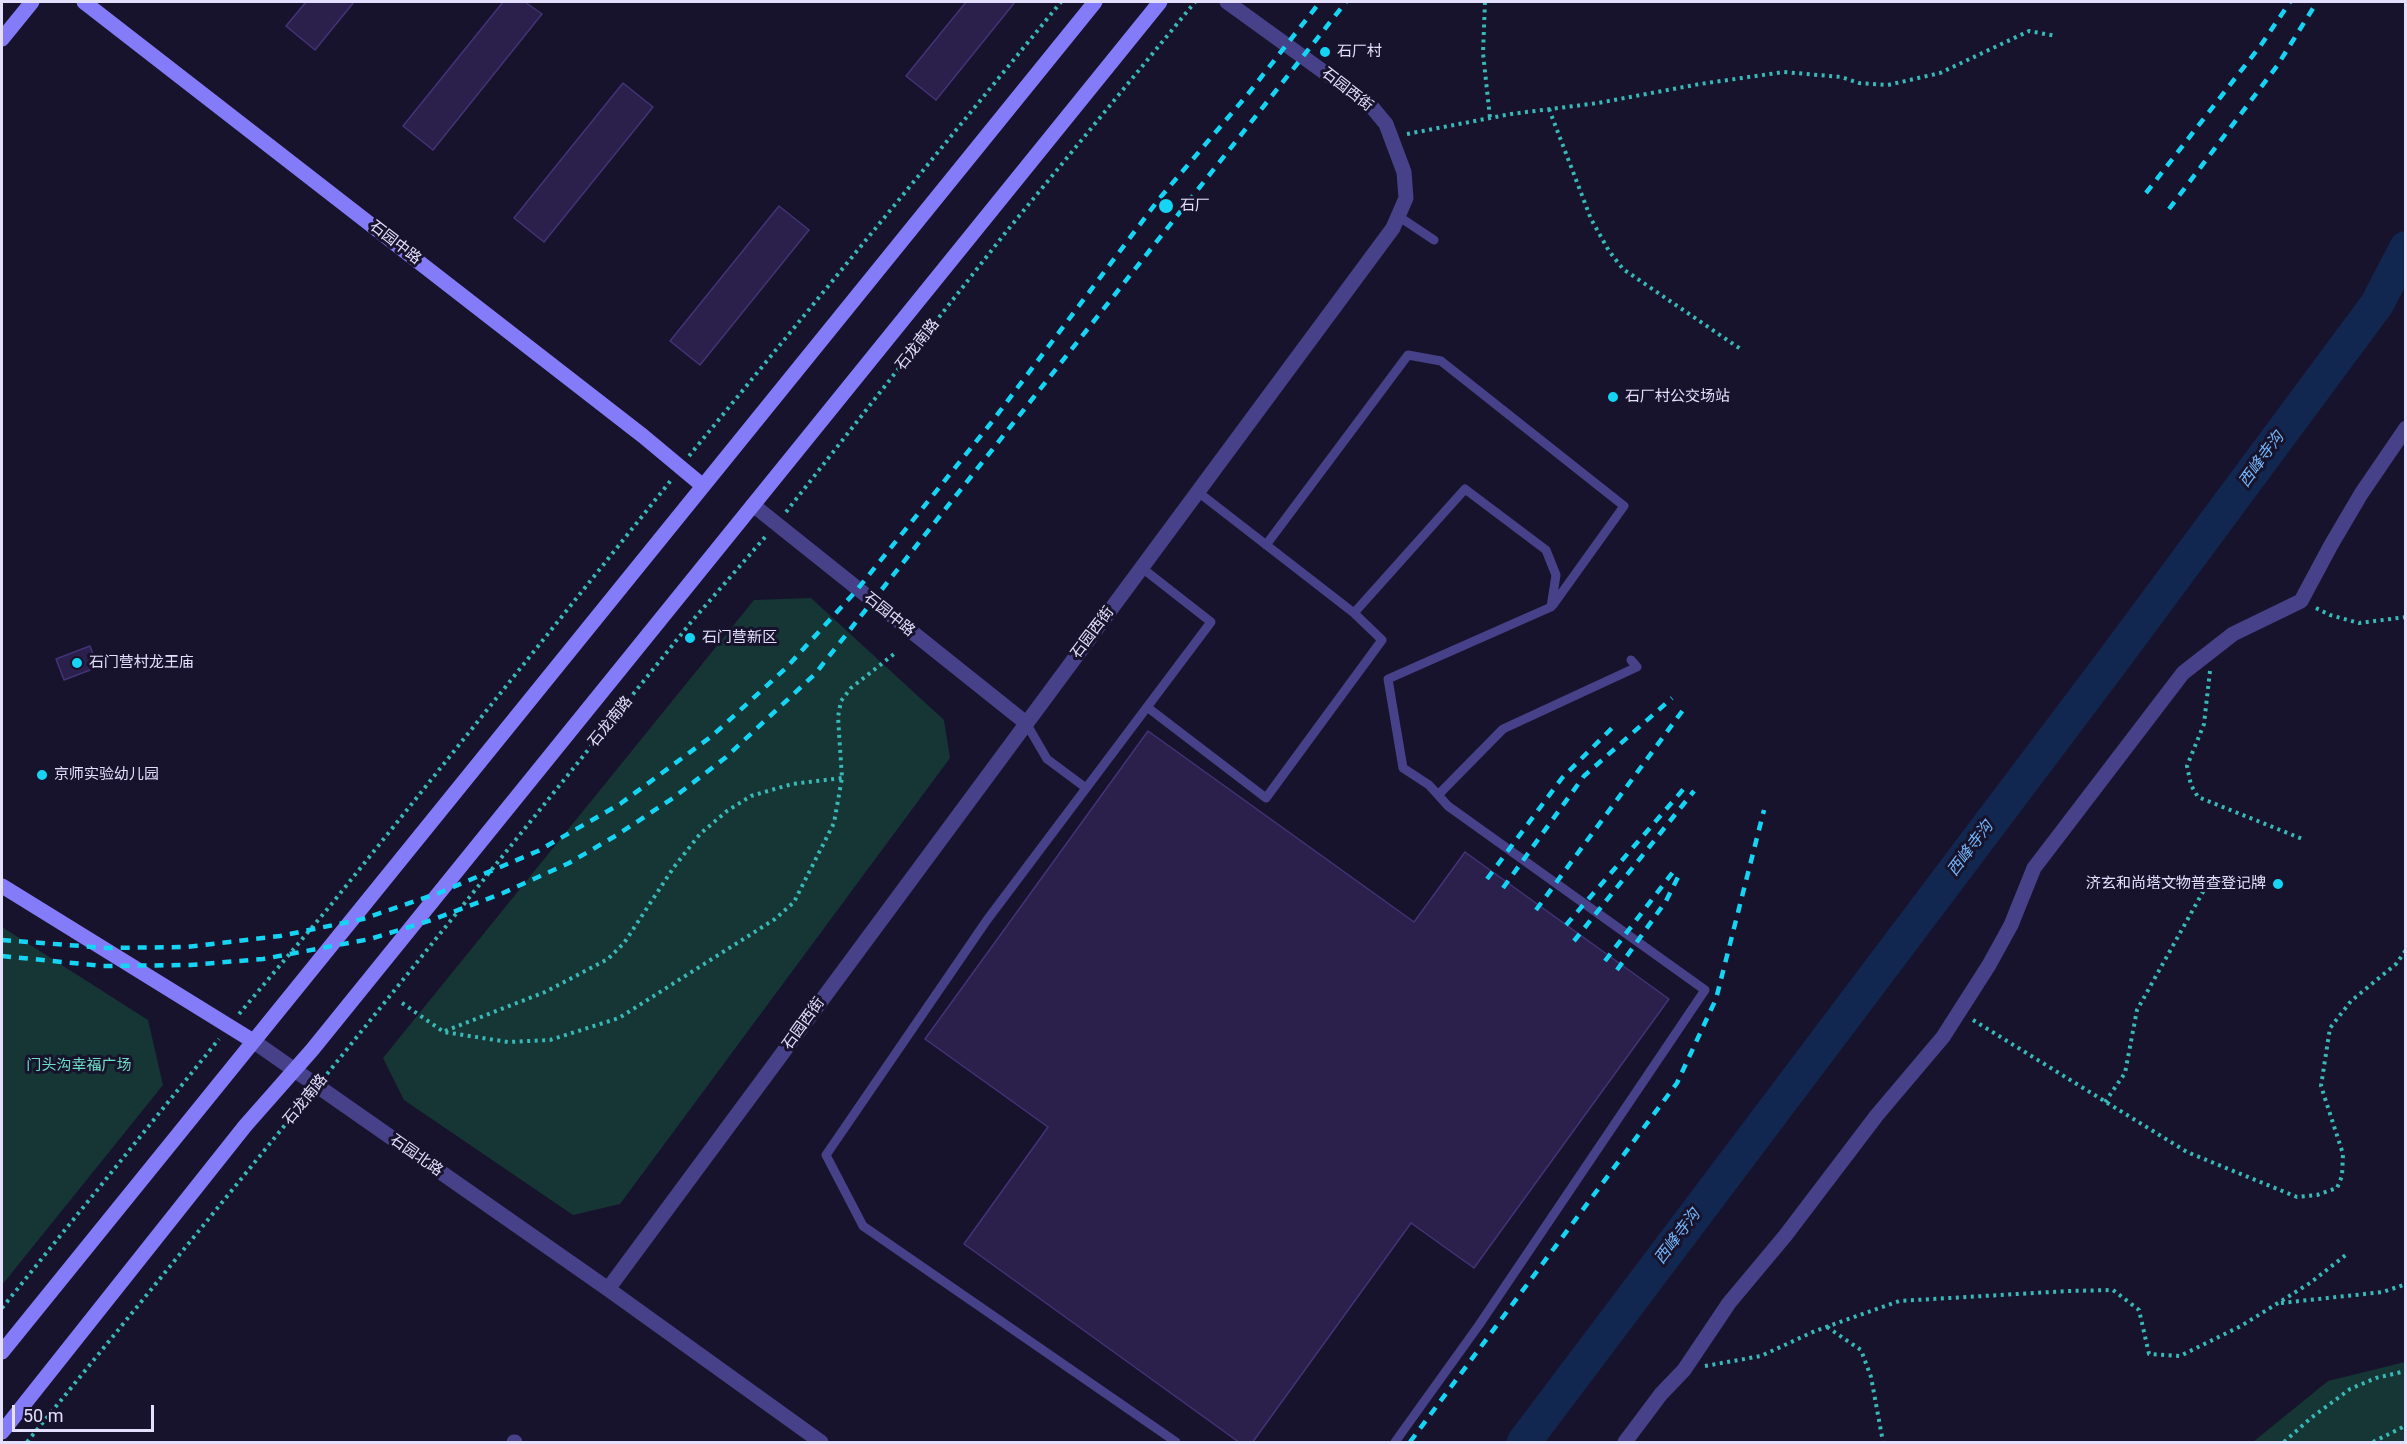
<!DOCTYPE html>
<html>
<head>
<meta charset="utf-8">
<style>
  body { margin:0 }
  #map { position:relative; width:2407px; height:1444px; overflow:hidden; background:#18132c; font-family:Roboto,sans-serif }
  canvas { display:block }
  .frame { position:absolute; inset:0; border:3px solid #e4dffd; pointer-events:none }
  .scale { position:absolute; left:12px; top:1405px; width:142px; height:27px; box-sizing:border-box; border:3px solid #e4dffd; border-top:0; padding-left:8px; font-size:18px; line-height:21px; white-space:nowrap; color:#e4dffd; -webkit-text-stroke:4px #18132c; paint-order:stroke }
</style>
</head>
<body>
<div id="map">
<canvas width="2407" height="1444"></canvas>
<div class="frame"></div>
<div class="scale">50 m</div>
</div>
<script>
const context = document.querySelector('canvas').getContext('2d');
context.lineJoin = 'round';
function fill(path, color) {
  context.fillStyle = color;
  context.fill(path, 'evenodd');
}
function shape(rows) {
  const path = new Path2D();
  for (const r of rows) {
    path.moveTo(r[0], r[1]);
    for (let i = 2; i < r.length; i += 2) path.lineTo(r[i], r[i + 1]);
  }
  return path;
}
function stroke(path, color, width, dash) {
  context.strokeStyle = color;
  context.lineWidth = width;
  context.lineCap = dash ? 'butt' : 'round';
  context.setLineDash(dash || []);
  context.stroke(path);
}
function drawText(font, color, halo, rows, align = 'center') {
  context.font = font + ' Roboto,"Noto Sans SC",sans-serif';
  context.lineWidth = 6;
  context.setLineDash([]);
  context.textBaseline = 'middle';
  context.strokeStyle = halo;
  context.fillStyle = color;
  for (const [text, x, y, turn = 0] of rows) {
    context.save();
    context.translate(x, y);
    context.rotate((+turn || 0) * Math.PI / 180);
    context.textAlign = isNaN(turn) ? turn : align;
    if (halo) context.strokeText(text, 0, 0);
    context.fillText(text, 0, 0);
    context.restore();
  }
}
fill(shape([
  [811,598,944,720,950,758,620,1204,573,1215,404,1100,383,1058,754,600],
  [2,927,148,1020,163,1085,2,1285],
  [2405,1362,2405,1442,2253,1442,2328,1381]
]), '#163535');
stroke(shape([
  [1524,1442,2111,663,2377,304,2406,248]
]), '#122750', 34);
const building = shape([
  [306,2,354,2,315,50,286,26,306,2],
  [503,2,525,2,542,14,433,150,403,126,503,2],
  [966,2,1015,2,936,100,906,76,966,2],
  [623,83,653,107,544,242,514,218,623,83],
  [779,206,809,230,700,365,670,341,779,206],
  [90,646,98,667,64,680,56,659,90,646],
  [1148,731,1414,922,1465,852,1669,999,1474,1268,1411,1223,1252,1443,1240,1443,964,1244,1048,1127,925,1039,1148,731]
]);
fill(building, '#2b204c');
stroke(building, '#433377', 1.5);
stroke(shape([
  [1485,2,1483,53,1490,118],
  [1549,109,1591,219,1609,251,1623,269,1742,350],
  [1407,134,1511,114,1598,103,1700,84,1784,72,1841,77,1859,83,1888,85,1940,73,2029,31,2056,36],
  [689,456,1061,2],
  [786,512,1006,232,1195,2],
  [2316,608,2330,615,2359,623,2406,617],
  [2210,671,2204,724,2187,766,2191,785,2198,797,2305,840],
  [402,1003,444,1032,508,1042,550,1040,619,1018,775,919,794,902,834,823,842,778,838,717,841,701,851,688,894,654],
  [239,1014,330,906,672,479],
  [1973,1020,2187,1152,2297,1197,2317,1195,2337,1188,2342,1176,2343,1154,2321,1086,2330,1028,2351,1001,2396,964,2406,950],
  [445,1031,545,992,608,959,624,943,674,867,700,834,727,811,751,796,792,784,842,778],
  [327,1074,692,621,766,536],
  [2105,1102,2125,1073,2137,1010,2204,890],
  [2281,1303,2383,1292,2406,1284],
  [2,1308,219,1039],
  [1827,1327,1861,1350,1871,1377,1883,1442],
  [1705,1366,1761,1356,1815,1331,1899,1301,2068,1291,2113,1290,2139,1310,2149,1354,2180,1356,2241,1326,2278,1303,2310,1283,2347,1254],
  [27,1442,307,1098],
  [2284,1442,2311,1418,2350,1389,2376,1378,2406,1371],
  [2373,1442,2403,1427,2406,1430]
]), '#38b9b7', 4, [3, 4.5]);
stroke(shape([
  [1398,216,1434,240],
  [1198,492,1354,613,1465,489,1546,550,1556,575,1551,607,1388,679,1403,768,1429,785,1448,806,1705,990,1479,1325,1395,1442],
  [1266,545,1408,355,1441,361,1624,506,1553,605],
  [1142,568,1211,622,987,920,826,1155,863,1226,1176,1442],
  [1147,707,1266,798,1382,640,1354,613],
  [1026,723,1047,759,1086,788],
  [1438,795,1503,729,1637,667,1631,660]
]), '#464188', 9);
stroke(shape([
  [753,505,1026,723],
  [253,1041,608,1289,821,1442],
  [608,1289,1393,228,1406,198,1404,172,1386,124,1371,106,1227,2],
  [514,1442,515,1442],
  [1625,1442,1661,1394,1684,1370,1729,1303,1785,1236,1877,1115,1943,1037,1989,965,2011,925,2034,868,2183,673,2233,634,2301,601,2331,545,2361,494,2406,428]
]), '#464188', 15);
stroke(shape([
  [84,2,643,436,703,486],
  [2,39,32,2],
  [2,886,253,1041],
  [2,1352,1095,2],
  [2,1432,245,1126,312,1050,1160,2]
]), '#847bf9', 15);
stroke(shape([
  [2146,193,2261,45,2290,2],
  [2169,209,2277,66,2317,2],
  [1487,879,1562,778,1614,726],
  [1503,888,1584,776,1672,698],
  [1536,910,1683,710],
  [1566,925,1687,785],
  [2,940,107,948,186,947,280,936,363,919,439,893,538,851,620,804,712,736,786,668,856,591,991,423,1159,199,1248,94,1320,2],
  [1574,941,1694,791],
  [2,956,103,966,190,965,263,959,370,939,432,920,503,893,569,863,617,835,673,798,725,758,815,674,1346,2],
  [1605,961,1676,868],
  [1617,970,1666,901,1681,871],
  [1410,1442,1677,1083,1716,999,1764,810]
]), '#15d4f4', 4.5, [9, 8]);
for (const [x, y, r, color] of [
  [1325,52,6,"#15d4f4"],
  [1166,206,8,"#15d4f4"],
  [1613,397,6,"#15d4f4"],
  [690,638,6,"#15d4f4"],
  [77,663,6,"#15d4f4"],
  [42,775,6,"#15d4f4"],
  [2278,884,6,"#15d4f4"]
]) {
  const dot = new Path2D();
  dot.arc(x, y, r, 0, 2 * Math.PI);
  context.fillStyle = color;
  context.fill(dot);
  stroke(dot, '#18132c', 2);
}
drawText('15px', '#e4dffd', '#18132c', [
  ["石厂村",1337,52],
  ["石厂",1180,206],
  ["石厂村公交场站",1625,397],
  ["石门营新区",702,638],
  ["石门营村龙王庙",89,663],
  ["京师实验幼儿园",54,775],
  ["济玄和尚塔文物普查登记牌",2266,884,"right"]
], 'left');
drawText('15px', '#e4dffd', '#18132c', [
  ["石园西街",1347,90,38],
  ["石园中路",395,243,38],
  ["石龙南路",918,345,-52],
  ["石园中路",889,615,39],
  ["石园西街",1093,633,-53],
  ["石龙南路",611,722,-51],
  ["石园西街",804,1024,-54],
  ["石龙南路",306,1100,-51],
  ["石园北路",416,1156,35]
]);
drawText('15px', '#6ddcc5', '#18132c', [
  ["门头沟幸福广场",79,1066]
]);
drawText('italic 16px', '#73b5f8', '#18132c', [
  ["西峰寺沟",2262,460,-54],
  ["西峰寺沟",1971,849,-53],
  ["西峰寺沟",1678,1237,-53]
]);
</script>
</body>
</html>
